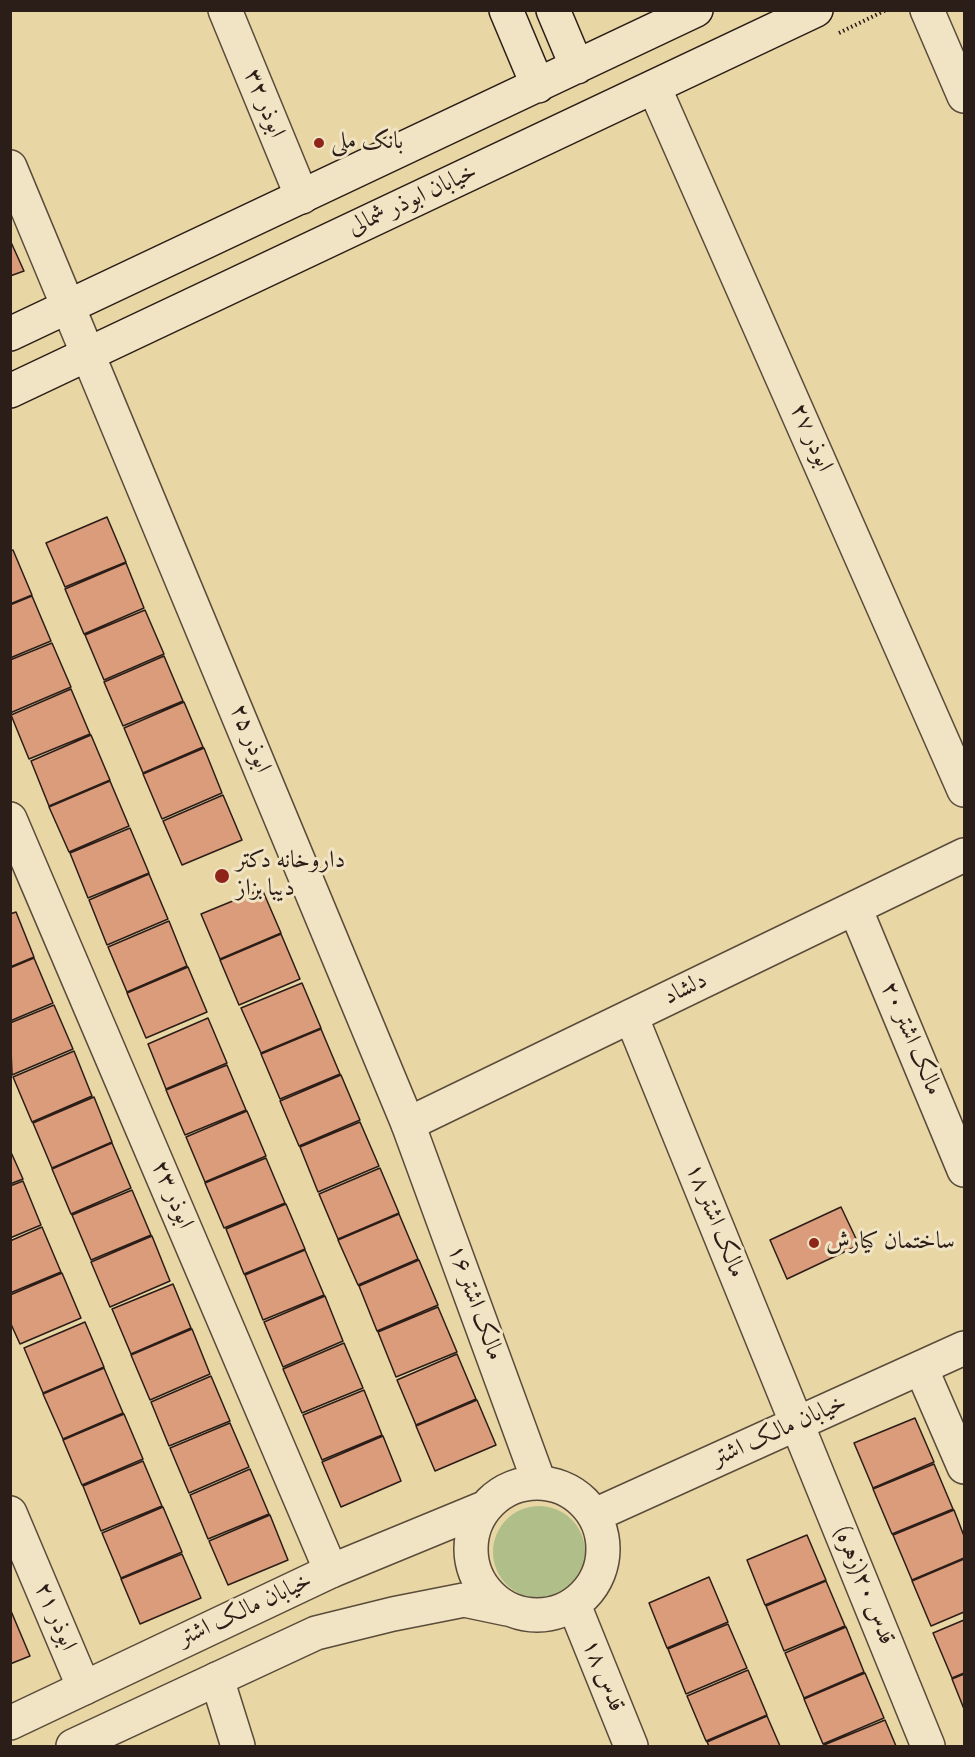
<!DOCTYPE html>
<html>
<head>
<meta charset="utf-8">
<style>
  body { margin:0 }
  #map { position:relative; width:975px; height:1757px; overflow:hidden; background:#e8d6a4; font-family:"IM FELL English",serif }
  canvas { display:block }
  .frame { position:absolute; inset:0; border:12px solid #2b1d17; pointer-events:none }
</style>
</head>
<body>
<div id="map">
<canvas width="975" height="1757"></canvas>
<div class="frame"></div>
</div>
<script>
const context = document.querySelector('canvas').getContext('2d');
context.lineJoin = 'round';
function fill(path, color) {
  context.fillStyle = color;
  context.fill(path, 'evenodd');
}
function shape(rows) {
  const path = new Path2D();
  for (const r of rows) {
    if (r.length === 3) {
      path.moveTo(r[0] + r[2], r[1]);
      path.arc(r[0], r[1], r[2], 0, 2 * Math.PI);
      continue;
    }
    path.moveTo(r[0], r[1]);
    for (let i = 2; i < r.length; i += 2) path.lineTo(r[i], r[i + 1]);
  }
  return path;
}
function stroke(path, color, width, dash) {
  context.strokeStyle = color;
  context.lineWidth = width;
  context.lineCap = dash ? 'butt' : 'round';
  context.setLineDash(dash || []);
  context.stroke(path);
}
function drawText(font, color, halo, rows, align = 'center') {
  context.font = font + ' "IM FELL English",Amiri,serif';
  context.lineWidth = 6;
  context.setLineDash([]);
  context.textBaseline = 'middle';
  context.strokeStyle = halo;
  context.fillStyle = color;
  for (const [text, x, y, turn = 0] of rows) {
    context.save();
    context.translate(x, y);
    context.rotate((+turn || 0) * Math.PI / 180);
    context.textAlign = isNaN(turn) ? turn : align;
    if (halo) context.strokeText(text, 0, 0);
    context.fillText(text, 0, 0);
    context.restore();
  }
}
fill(shape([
  [539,1552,46]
]), '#b0bf8a');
const building = shape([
  [10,240,24,271,10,276,10,240],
  [107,517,126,562,65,587,46,543,107,517],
  [13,550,32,595,10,604,10,551,13,550],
  [126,563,144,608,84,634,65,589,126,563],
  [32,596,51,641,10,658,10,605,32,596],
  [145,610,164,654,104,680,85,635,145,610],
  [52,643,71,687,10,713,10,660,52,643],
  [164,656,183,701,123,726,104,682,164,656],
  [71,689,90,734,29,759,11,715,71,689],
  [184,702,203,747,143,773,124,728,184,702],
  [91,735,110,780,49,806,31,761,91,735],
  [204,748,222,793,162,819,143,774,204,748],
  [110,781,129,826,69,852,49,807,110,781],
  [223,795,242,840,182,865,163,821,223,795],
  [130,828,149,873,88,898,70,853,130,828],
  [149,874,168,919,107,945,89,900,149,874],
  [262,889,281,933,220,959,201,914,262,889],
  [16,912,34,957,10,967,10,914,16,912],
  [169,921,187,966,127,992,108,947,169,921],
  [281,934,300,979,239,1005,220,960,281,934],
  [34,958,53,1003,10,1021,10,968,34,958],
  [188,967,207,1012,146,1038,127,993,188,967],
  [302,983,321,1028,261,1053,241,1008,302,983],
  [54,1005,73,1049,12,1075,10,1023,54,1005],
  [208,1018,227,1063,166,1089,148,1044,208,1018],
  [321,1029,340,1074,280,1099,261,1054,321,1029],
  [74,1051,92,1096,32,1122,13,1077,74,1051],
  [227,1065,246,1110,185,1135,166,1090,227,1065],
  [341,1075,360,1120,299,1146,280,1101,341,1075],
  [94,1097,112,1142,52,1168,33,1123,94,1097],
  [247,1111,266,1156,205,1182,186,1137,247,1111],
  [360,1122,379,1166,318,1192,300,1147,360,1122],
  [112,1143,131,1188,71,1214,52,1169,112,1143],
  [10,1150,23,1179,10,1184,10,1150],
  [266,1158,285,1203,224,1228,205,1183,266,1158],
  [380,1168,399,1213,338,1239,319,1194,380,1168],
  [23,1181,41,1225,10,1238,10,1186,23,1181],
  [132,1190,151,1235,91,1260,72,1215,132,1190],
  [286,1204,305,1249,244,1274,226,1229,286,1204],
  [841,1207,859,1245,787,1279,770,1240,841,1207],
  [399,1214,418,1259,358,1285,338,1240,399,1214],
  [42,1227,61,1272,10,1293,10,1241,42,1227],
  [152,1236,170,1281,110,1307,91,1262,152,1236],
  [305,1250,324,1295,263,1320,245,1275,305,1250],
  [419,1260,438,1305,377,1331,359,1286,419,1260],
  [62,1273,81,1318,20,1344,10,1322,10,1295,62,1273],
  [173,1284,191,1328,131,1354,112,1309,173,1284],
  [325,1296,343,1341,283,1367,264,1322,325,1296],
  [438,1307,457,1352,396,1377,378,1332,438,1307],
  [85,1322,104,1367,43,1393,24,1348,85,1322],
  [192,1329,210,1374,150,1400,131,1355,192,1329],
  [344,1343,363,1388,302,1413,283,1369,344,1343],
  [457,1354,476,1399,416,1425,397,1380,457,1354],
  [104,1368,123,1413,63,1439,43,1394,104,1368],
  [211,1376,230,1421,169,1446,151,1402,211,1376],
  [364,1390,382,1435,322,1460,303,1415,364,1390],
  [477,1400,496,1445,435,1471,416,1426,477,1400],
  [124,1414,143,1459,82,1485,63,1440,124,1414],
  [915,1418,934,1462,873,1488,854,1443,915,1418],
  [230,1423,249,1467,189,1493,170,1448,230,1423],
  [383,1436,401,1481,341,1507,322,1462,383,1436],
  [143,1461,162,1506,101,1531,83,1486,143,1461],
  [934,1464,953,1509,892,1534,873,1489,934,1464],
  [250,1469,269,1514,208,1539,190,1495,250,1469],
  [163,1507,182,1552,121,1578,102,1533,163,1507],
  [954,1510,964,1536,964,1558,912,1580,893,1535,954,1510],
  [270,1515,288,1560,228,1585,209,1541,270,1515],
  [807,1535,826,1580,765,1605,747,1560,807,1535],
  [182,1554,201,1598,140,1624,121,1579,182,1554],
  [964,1559,964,1612,931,1626,912,1581,964,1559],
  [709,1577,728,1622,667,1648,649,1603,709,1577],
  [826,1581,845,1626,784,1651,766,1606,826,1581],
  [11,1611,30,1656,10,1664,10,1612,11,1611],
  [964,1620,964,1673,952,1678,933,1633,964,1620],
  [728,1624,747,1668,686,1694,668,1649,728,1624],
  [846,1627,864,1672,804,1698,785,1653,846,1627],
  [748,1670,767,1715,706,1741,687,1696,748,1670],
  [865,1673,884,1718,823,1744,804,1699,865,1673],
  [964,1674,964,1709,952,1679,964,1674],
  [767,1716,780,1746,709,1746,707,1742,767,1716],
  [885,1720,896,1746,825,1746,824,1745,885,1720]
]);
fill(building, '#db9c7b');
stroke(building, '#2b1d17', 1.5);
const minor = shape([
  [225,10,302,197],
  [927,10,964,96],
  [654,87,964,790],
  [10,819,331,1571],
  [855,908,964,1170],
  [631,1016,928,1746],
  [408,1124,964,855],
  [921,1368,964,1467],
  [10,1513,84,1688],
  [217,1679,238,1746]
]);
const tertiary = shape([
  [10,167,408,1124,539,1482],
  [537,1549,66],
  [595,1515,964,1348],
  [574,1605,631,1746],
  [10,1723,331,1571,484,1508],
  [73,1746,316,1633,393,1614,464,1600,507,1609]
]);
const secondary = shape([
  [506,10,538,86],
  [553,10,577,67],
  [10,334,696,10],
  [10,391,816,10]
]);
stroke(minor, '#5a4b3a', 36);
stroke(tertiary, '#5a4b3a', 36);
stroke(secondary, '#2b1d17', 36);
stroke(shape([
  [839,33,886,10]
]), '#2b1d17', 4, [1.5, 3]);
stroke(minor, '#f0e4c4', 33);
stroke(tertiary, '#f0e4c4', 33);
stroke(secondary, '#f0e4c4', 33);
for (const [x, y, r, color] of [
  [319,143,6,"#8f2418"],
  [222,876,8,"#8f2418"],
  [814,1243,6,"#8f2418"]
]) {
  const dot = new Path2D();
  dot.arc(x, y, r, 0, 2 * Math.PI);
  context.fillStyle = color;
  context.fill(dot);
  stroke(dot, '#f0e4c4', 2);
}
drawText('24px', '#2b1d17', '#f0e4c4', [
  ["ابوذر ۳۲",263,104,68],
  ["خیابان ابوذر شمالی",413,201,-25],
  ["ابوذر ۲۷",810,438,66],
  ["ابوذر ۲۵",249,739,68],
  ["دلشاد",686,990,-26],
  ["مالک اشتر ۲۰",910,1039,67],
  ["ابوذر ۲۳",171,1195,67],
  ["مالک اشتر ۱۸",714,1221,68],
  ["مالک اشتر ۱۶",474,1303,70],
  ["خیابان مالک اشتر",780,1432,-24],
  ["قدس ۲۰(زهره)",863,1586,68],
  ["خیابان مالک اشتر",246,1611,-25],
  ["ابوذر ۲۱",54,1617,67],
  ["قدس ۱۸",602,1676,68]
]);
drawText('24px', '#2b1d17', '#f0e4c4', [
  ["بانک ملی",331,143],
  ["داروخانه دکتر",236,862],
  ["دیبا بزاز",236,890],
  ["ساختمان کیارش",826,1243]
], 'left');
</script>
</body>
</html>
